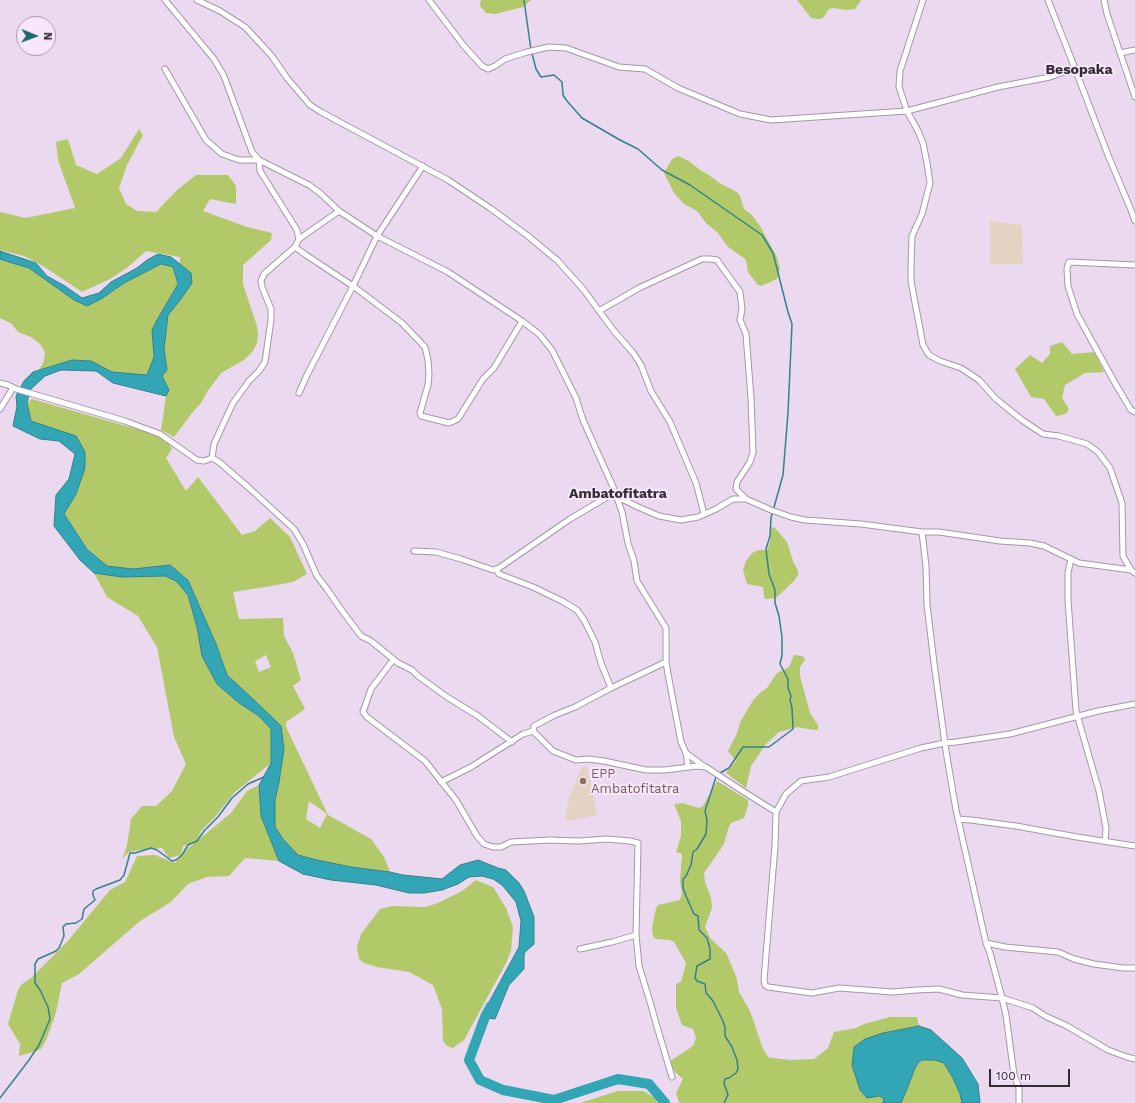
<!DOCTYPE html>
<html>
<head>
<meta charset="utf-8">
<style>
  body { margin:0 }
  #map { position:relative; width:1135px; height:1103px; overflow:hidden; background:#ead9ef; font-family:"Work Sans",sans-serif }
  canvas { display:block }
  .north { position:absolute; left:16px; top:16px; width:40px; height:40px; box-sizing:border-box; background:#f7e6fc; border:1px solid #a99cac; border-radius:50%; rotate:91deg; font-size:11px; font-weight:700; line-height:16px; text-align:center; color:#332c35 }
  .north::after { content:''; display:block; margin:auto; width:14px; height:18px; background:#1c696d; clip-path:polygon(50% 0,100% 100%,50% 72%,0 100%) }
  .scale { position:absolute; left:989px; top:1069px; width:81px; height:18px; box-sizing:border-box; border:2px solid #332c35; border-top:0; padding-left:5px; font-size:12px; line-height:14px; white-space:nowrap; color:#332c35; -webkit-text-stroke:3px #f7e6fc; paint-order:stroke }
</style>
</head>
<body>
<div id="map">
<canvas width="1135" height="1103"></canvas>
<div class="north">N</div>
<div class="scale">100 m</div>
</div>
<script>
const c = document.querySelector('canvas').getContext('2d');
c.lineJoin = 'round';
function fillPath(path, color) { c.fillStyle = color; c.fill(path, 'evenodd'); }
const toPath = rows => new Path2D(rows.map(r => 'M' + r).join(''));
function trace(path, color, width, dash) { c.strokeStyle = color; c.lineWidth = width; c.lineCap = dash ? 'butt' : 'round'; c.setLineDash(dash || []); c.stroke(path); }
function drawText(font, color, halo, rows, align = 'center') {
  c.font = font + ' "Work Sans",sans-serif'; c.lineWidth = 4; c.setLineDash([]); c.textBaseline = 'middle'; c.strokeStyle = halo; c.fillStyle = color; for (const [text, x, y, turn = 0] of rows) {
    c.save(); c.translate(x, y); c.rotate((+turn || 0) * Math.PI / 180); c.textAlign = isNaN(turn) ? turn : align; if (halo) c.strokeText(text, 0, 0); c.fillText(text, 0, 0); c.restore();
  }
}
fillPath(toPath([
  [990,221,1022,225,1023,264,990,264],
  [587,766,597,815,567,821,566,812,570,795,582,767]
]), '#e4d3c2');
fillPath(toPath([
  [481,0,531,0,523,7,495,14,486,13,480,6],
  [797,0,861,0,855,9,846,10,833,8,829,9,824,17,820,19,811,18],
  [139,129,143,135,127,165,119,188,126,204,137,211,156,212,177,190,196,175,228,175,236,186,236,204,210,199,203,211,247,227,272,233,271,240,243,265,243,284,257,326,258,335,257,343,253,351,244,360,221,373,207,392,201,403,192,413,174,437,161,430,166,396,169,390,162,376,167,370,164,349,168,315,181,299,191,273,180,264,180,257,146,251,128,267,110,279,82,292,43,266,24,256,0,250,0,212,25,218,75,208,58,160,56,142,68,139,76,165,97,174,121,158],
  [678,156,689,161,700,170,709,175,721,184,737,192,740,196,744,209,752,215,760,226,776,255,780,268,777,279,761,286,757,284,748,272,746,260,744,258,728,247,718,233,706,223,697,211,684,204,674,193,664,173,672,159],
  [0,259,12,263,29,268,74,300,87,306,101,299,124,283,161,264,173,267,178,284,157,320,152,330,154,357,147,375,112,372,91,361,72,360,39,370,44,361,45,352,40,344,31,337,18,332,12,324,0,318],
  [1062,342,1072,354,1094,352,1104,372,1085,373,1065,385,1062,398,1069,409,1066,414,1056,416,1044,399,1031,397,1015,369,1030,355,1042,363,1050,354,1050,346],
  [32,399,147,432,167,440,172,449,166,458,186,491,198,477,242,535,255,531,270,518,290,537,307,574,293,582,265,587,233,592,239,619,283,618,284,636,293,653,301,680,293,686,305,709,286,722,286,727,328,815,371,839,384,857,390,872,351,867,317,860,298,855,283,839,275,827,275,800,279,782,284,749,254,700,227,675,216,644,188,579,170,565,133,569,107,566,88,549,64,514,76,494,85,452,52,429,31,421,27,403],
  [266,655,271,667,259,672,255,661],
  [309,801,327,814,320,828,306,819],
  [771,527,775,528,787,542,793,561,798,571,798,575,794,581,776,598,767,599,765,599,764,596,763,587,747,584,743,570,746,561,752,553,759,550,767,550,768,548,770,542],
  [94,573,122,577,165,576,176,581,188,595,197,627,202,656,217,684,239,703,259,716,271,729,271,763,235,792,215,817,201,831,197,841,231,813,247,791,259,785,261,816,279,861,245,858,229,876,207,877,188,884,171,902,140,921,79,974,62,983,55,1016,46,1040,41,1049,33,1052,19,1056,20,1044,8,1024,18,990,21,985,32,977,67,942,110,890,125,882,137,856,155,855,175,863,187,849,196,842,183,846,181,855,169,858,162,848,140,850,129,852,122,859,123,857,127,845,131,819,142,806,156,806,172,791,186,764,174,737,157,647,138,616,107,597],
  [794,655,803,656,805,660,800,667,800,676,810,713,818,725,818,730,814,730,797,727,779,732,766,744,751,766,746,788,726,773,736,761,728,751,738,731,740,722,754,699,760,693,767,688,777,673,789,667],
  [717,781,748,800,748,806,744,818,731,823,729,826,724,844,704,873,705,882,711,898,712,907,711,911,705,927,710,938,726,953,728,957,737,979,739,992,750,1011,763,1049,768,1057,772,1058,791,1060,814,1059,828,1048,834,1032,856,1028,864,1024,890,1017,917,1017,919,1026,883,1033,867,1098,880,1096,884,1099,883,1103,679,1103,679,1102,676,1093,683,1079,673,1070,670,1062,673,1059,693,1046,696,1038,693,1029,682,1025,676,1008,676,984,681,982,686,963,674,942,670,940,656,939,653,936,652,927,656,909,658,905,680,900,682,893,680,882,682,854,676,852,681,836,681,821,674,804,682,803,699,808,703,806],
  [476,880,493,887,506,908,513,927,511,951,506,963,464,1040,453,1048,447,1046,443,1041,442,1009,433,985,409,972,377,967,364,963,359,959,357,947,361,934,380,909,392,906,425,907,438,903,462,891],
  [922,1060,935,1060,944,1063,953,1078,960,1094,962,1103,901,1103,907,1089,915,1068,920,1062],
  [618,1091,643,1091,655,1098,657,1103,580,1103]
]), '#b2c969');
const water = toPath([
  [0,251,36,263,47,276,65,286,82,298,99,293,111,282,137,268,147,260,158,254,171,257,180,264,191,273,192,283,181,299,168,315,164,349,167,370,162,376,169,390,166,396,113,383,96,371,61,370,45,376,30,390,27,403,31,421,76,436,85,452,85,468,76,494,64,514,87,549,107,566,133,569,170,565,188,580,216,644,227,675,254,700,281,726,284,749,279,782,275,800,275,827,283,839,298,855,317,860,351,867,390,872,403,875,442,879,460,865,478,860,498,868,506,870,519,883,524,891,534,917,534,944,525,952,524,956,524,969,509,985,495,1019,481,1017,519,947,521,921,516,902,502,885,493,879,482,876,469,877,458,884,442,890,424,893,409,893,376,885,331,880,303,874,279,861,261,816,259,785,271,763,271,729,259,716,239,703,217,684,202,656,197,627,188,595,176,581,165,576,122,577,94,573,80,560,54,526,56,495,69,479,75,454,59,441,40,439,13,426,17,406,16,396,24,381,33,372,72,360,91,361,112,372,147,375,154,357,152,330,157,320,178,284,173,267,161,264,124,283,101,299,87,306,74,300,29,268,12,263,0,259,0,251],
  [919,1026,931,1030,962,1058,978,1084,980,1103,962,1103,960,1094,953,1078,944,1063,935,1060,922,1060,919,1062,915,1068,907,1089,901,1103,883,1103,884,1099,880,1096,867,1098,860,1090,852,1065,854,1047,865,1039,883,1033,919,1026]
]);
fillPath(water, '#33a6b5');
trace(water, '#33818f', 1);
trace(toPath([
  [524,0,531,50],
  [532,53,536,69,541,77,554,75,562,82,563,95,567,101,582,118,620,140,638,149,662,170,690,185,762,235,773,253,788,312,792,324,788,413,783,475,771,518,770,536,766,549,769,574,775,590,775,603,779,616,782,637,782,655,780,664,788,679,788,688,791,696,790,700,792,708,793,729,769,747,743,747,729,768,720,773],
  [716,777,705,811,707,820,706,834,697,849,693,852,691,865,686,876,683,879,683,888,686,896,694,914,698,916,699,930,707,938,710,949,710,959,697,966,695,978,697,981,705,984,706,993,713,1001,722,1019,725,1027,725,1036,732,1047,737,1060,738,1069,736,1073,729,1078,725,1079,724,1083,728,1095,724,1103],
  [0,1098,29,1060,39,1045,50,1019,48,1007,40,990,35,983,35,964,38,959,56,951,59,948,64,936,63,927,66,924,76,923,82,919,84,909,95,900,93,895,93,891,96,889,120,880,124,875,130,853,135,853,151,848,157,850,172,861,176,860,182,855,188,845,197,841,204,831,218,817,232,798,248,784,264,777]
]), '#33818f', 1.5);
trace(toPath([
  [491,1006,485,1017,469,1060,480,1080,503,1090,554,1100,618,1079,649,1084,665,1103]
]), '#33a6b5', 10);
const minor = toPath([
  [165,0,214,59,224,76,252,152,259,160,309,185,320,193,339,211,377,236,448,272,522,321,539,334,552,350,576,398,583,420,614,489,614,493,617,498,626,501,638,507,659,516,681,520,698,517,716,509,733,499,746,499,771,510,791,517,805,520,861,524,922,532,939,532,1000,541,1030,543,1044,546,1079,563,1131,570,1135,573],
  [197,0,220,11,245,27,271,55,287,78,310,105,321,112,448,180,490,208,528,236,558,261,583,289,614,331,634,354,641,365,651,391,670,422,696,483,704,514],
  [429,0,464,46,482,66,488,69,495,66,505,59,527,52,549,47,566,48,619,67,645,69,678,88,740,114,771,120,907,111,998,87,1050,77,1075,68],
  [923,0,900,71,899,87,907,111,918,131,923,143,927,163,930,183,922,214,912,236,911,267,911,281,923,345,929,355,940,361,961,368,979,380,996,399,1022,420,1043,434,1059,436,1087,444,1098,452,1110,468,1122,503,1123,556,1131,570],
  [1048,0,1074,66,1108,155,1131,210,1135,221],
  [1104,0,1107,14,1135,97],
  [1120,53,1135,50],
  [165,69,206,140,222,154,239,160,259,160,260,171,297,230,299,239,295,247,264,274,261,281,262,287,271,309,271,320,265,362,259,371,249,381,233,403,214,444,212,458],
  [299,239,339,211],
  [295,247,306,255,353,286,402,323,425,347,428,360,429,374,428,385,420,413,421,416,449,423,458,419,483,379,494,368,522,321],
  [1135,265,1069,262,1067,269,1068,286,1077,314,1115,383,1131,410,1135,412],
  [599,311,639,288,702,259,710,259,717,260,740,292,742,309,740,320,746,334,751,398,753,452,750,462,737,482,736,489,746,499],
  [0,383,8,385,16,389,125,421,160,434,197,460,204,461,212,458,219,462,248,487,294,529,303,544,317,576,327,589,340,608,361,636,371,641,398,663,412,670,418,676,447,697,478,716,512,742],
  [299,393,307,375,353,286,377,236,423,166],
  [0,409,13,388],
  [617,498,622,512,628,543,634,561,637,581,666,628,666,662,668,674,681,742,686,753,688,767],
  [922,532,926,566,927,605,934,663,946,751,956,810,986,943,990,953,1002,998,1006,1015,1014,1075,1019,1088,1019,1103],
  [414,551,436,552,461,559,493,570,499,568,570,519,614,493],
  [1071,559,1068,573,1068,600,1076,711,1099,791,1106,828,1105,841],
  [496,569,499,574,533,587,562,601,577,610,584,620,595,642,601,663,611,688],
  [393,660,371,689,363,712,367,717,425,761,456,800,477,836,484,844,493,847,501,847,511,842,550,840,579,841,606,839,630,841,638,843,636,935,639,966,651,1005,655,1020,672,1077],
  [533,731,534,726,555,715,575,707,611,688,666,662],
  [686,753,705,767],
  [441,782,471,767,523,734,533,731,553,751,576,760,588,759,604,761,646,770,665,770,697,766,706,767,741,790,776,812,786,794,801,781,829,777,921,748,945,743,956,742,1010,734,1098,711,1135,704],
  [776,812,775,846,764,980,765,985,768,987,812,993,839,988,893,992,916,990,939,989,962,995,1002,998,1033,1008,1045,1016,1067,1026,1108,1050,1127,1057,1135,1059],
  [958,819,971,820,1016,826,1077,837,1135,846],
  [986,943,1005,947,1058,952,1074,959,1094,964,1123,968,1135,968],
  [580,949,612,942,636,935]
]);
trace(minor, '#a696aa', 7);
trace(minor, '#fff', 5);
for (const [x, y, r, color] of [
  [583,781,4,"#8d6e63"]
]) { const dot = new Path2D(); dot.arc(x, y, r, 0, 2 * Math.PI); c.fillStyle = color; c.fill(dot); trace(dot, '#f7e6fc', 1.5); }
drawText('13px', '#785e54', '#f7e6fc', [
  ["EPP",591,774],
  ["Ambatofitatra",591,789]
], 'left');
drawText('bold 14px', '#332c35', '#f7e6fc', [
  ["Besopaka",1079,70],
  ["Ambatofitatra",618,494]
]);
</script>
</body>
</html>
